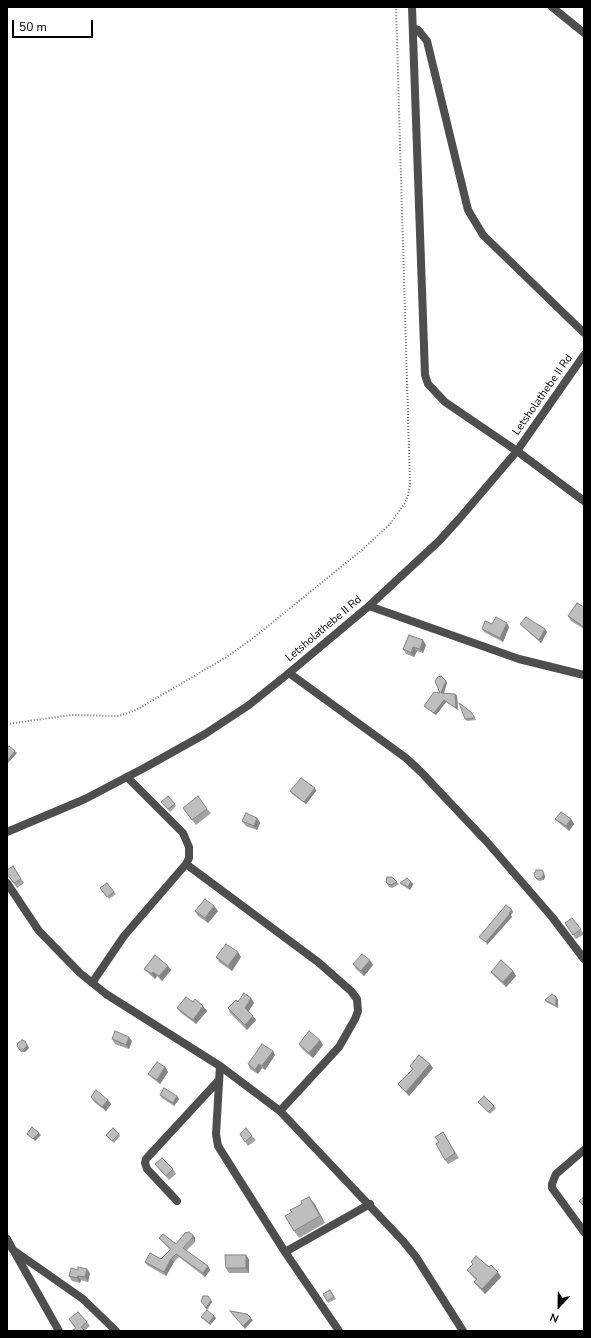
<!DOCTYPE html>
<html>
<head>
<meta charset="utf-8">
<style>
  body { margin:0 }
  #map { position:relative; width:591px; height:1338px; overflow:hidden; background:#fff; font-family:"Nunito Sans",sans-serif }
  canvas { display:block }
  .frame { position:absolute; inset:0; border:8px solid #000; pointer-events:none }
  .north { position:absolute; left:539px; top:1286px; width:40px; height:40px; -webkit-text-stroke:3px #fff; paint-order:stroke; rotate:202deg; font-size:11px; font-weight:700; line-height:16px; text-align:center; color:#000 }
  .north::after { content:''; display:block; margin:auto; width:14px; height:18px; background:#000; clip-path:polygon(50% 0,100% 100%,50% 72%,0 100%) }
  .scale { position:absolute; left:12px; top:20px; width:81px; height:18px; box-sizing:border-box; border:2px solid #000; border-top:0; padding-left:5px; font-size:12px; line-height:14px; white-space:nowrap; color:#000; -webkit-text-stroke:3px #fff; paint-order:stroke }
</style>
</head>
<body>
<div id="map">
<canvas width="591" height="1338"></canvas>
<div class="frame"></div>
<div class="north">N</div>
<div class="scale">50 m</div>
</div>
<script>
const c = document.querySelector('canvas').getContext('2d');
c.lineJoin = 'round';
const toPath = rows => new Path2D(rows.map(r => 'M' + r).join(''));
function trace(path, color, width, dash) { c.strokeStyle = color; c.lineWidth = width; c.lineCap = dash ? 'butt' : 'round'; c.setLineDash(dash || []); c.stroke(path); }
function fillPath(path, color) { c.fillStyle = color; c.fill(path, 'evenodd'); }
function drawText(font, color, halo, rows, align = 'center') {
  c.font = font + ' "Nunito Sans",sans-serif'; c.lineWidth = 3.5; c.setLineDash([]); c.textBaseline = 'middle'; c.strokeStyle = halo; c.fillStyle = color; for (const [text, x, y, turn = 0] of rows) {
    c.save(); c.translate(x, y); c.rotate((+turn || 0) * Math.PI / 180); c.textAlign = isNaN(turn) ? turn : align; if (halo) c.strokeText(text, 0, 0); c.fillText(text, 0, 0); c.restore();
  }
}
trace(toPath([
  [7,724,72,715,119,716,136,710,225,658,252,639,362,550,390,524,405,503,408,496,410,484,396,7]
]), '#707070', 2, [1, 2]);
trace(toPath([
  [412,7,425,375,428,384,445,402,517,451,584,501],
  [552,7,584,33],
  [413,28,418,30,427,41,468,210,483,235,584,333],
  [369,606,519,659,584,675],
  [289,673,406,758,421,772,487,842,552,917,584,959],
  [186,864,318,962,351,991,357,999,358,1011,355,1019,339,1047,280,1111],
  [7,883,39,931,80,973,106,994,220,1066,280,1111,403,1241,416,1257,463,1331],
  [92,983,124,936,186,864,189,858,189,847,183,833,127,777],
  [220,1066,216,1134,218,1146,285,1252,339,1331],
  [584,1150,556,1174,552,1184,552,1188,584,1232],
  [177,1201,147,1169,145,1163,146,1159,219,1080],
  [7,1239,13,1250,83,1299,116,1331],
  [285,1252,370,1204],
  [15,1253,59,1331]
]), '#4e4e4e', 8);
trace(toPath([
  [7,832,85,799,146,767,205,734,249,705,289,673,369,606,439,541,459,519,517,451,584,355]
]), '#4e4e4e', 8);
fillPath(toPath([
  [584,607,584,629,571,621,568,616],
  [492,624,509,627,503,642,484,632,482,629],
  [520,624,547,632,541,643,523,627],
  [409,635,426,645,423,653,417,651,414,657,406,654,403,649],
  [446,681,447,683,444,693,455,694,457,696,458,710,446,702,436,715,426,708,424,706,440,693],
  [471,712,476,720,467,721,465,719],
  [315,788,316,791,306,804,292,794,290,791],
  [161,802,175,804,176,806,170,812],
  [183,808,207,809,211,813,196,825],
  [257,818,260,823,257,830,246,826,242,821],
  [555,819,571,819,574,824,569,831,559,823],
  [13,866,24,883,17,888,7,874],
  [542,870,545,876,544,880,539,881,535,877],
  [386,882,397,882,399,884,392,888,389,887],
  [411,882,413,884,410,890,402,885,400,883],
  [107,883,116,894,109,899,100,888],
  [214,906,218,911,208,923,198,916,195,911],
  [572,918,584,934,576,939,565,923],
  [216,957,241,957,232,971,219,962],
  [353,964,373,965,364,976,356,969],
  [168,966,171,970,162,981,157,976,155,979,148,973,144,969],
  [513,971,516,976,506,987,494,976,491,972],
  [556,997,558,1000,558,1008,546,1002,545,1000],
  [251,998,254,1003,248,1012,256,1020,247,1030,230,1013,228,1008,238,1002],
  [193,1002,207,1011,196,1024,181,1013,177,1008],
  [112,1039,132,1041,129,1049,115,1044],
  [27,1044,29,1048,25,1052,21,1052,17,1046],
  [299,1044,323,1045,313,1058,302,1049],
  [273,1051,275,1055,265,1070,262,1068,258,1074,250,1069,248,1064],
  [430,1064,433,1068,409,1096,401,1088,398,1084,412,1070,410,1066],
  [165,1067,168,1072,160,1084,152,1078,148,1074],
  [160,1095,177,1096,179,1099,174,1106,162,1098],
  [91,1097,108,1100,111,1104,106,1111,94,1102],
  [478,1102,494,1106,496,1108,490,1114],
  [119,1134,120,1136,114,1143,106,1135],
  [240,1134,252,1136,256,1140,248,1146],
  [446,1137,459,1158,448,1164,445,1160],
  [155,1164,173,1169,176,1174,169,1180,159,1169],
  [314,1203,325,1223,299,1238,294,1231],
  [193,1235,195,1238,195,1242,186,1251,208,1266,210,1270,205,1277,179,1257,174,1262,166,1276,147,1265,145,1262,161,1259,170,1250,162,1241,159,1238,176,1244],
  [249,1259,249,1273,229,1273,226,1268],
  [471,1262,489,1267,501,1277,485,1294,478,1287,474,1282,476,1280,471,1275,467,1270,473,1264],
  [78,1270,90,1273,88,1282,81,1280,80,1283,72,1281,69,1276],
  [330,1290,336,1299,328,1303,323,1294],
  [201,1317,216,1318,210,1325,203,1319],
  [69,1319,87,1322,90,1326,84,1331,75,1328]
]), '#a3a3a3');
fillPath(toPath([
  [507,623,509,627,503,642,500,638],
  [545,629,547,632,541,643,539,640],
  [423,640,426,645,423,653,420,649],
  [413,647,417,651,414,657,411,653],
  [446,681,447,683,443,695,441,693],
  [455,694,457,696,458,710,456,708],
  [444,700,446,702,436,715,434,713],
  [15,751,17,753,8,763,7,761],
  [315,788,316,791,306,804,304,802],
  [257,818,260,823,257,830,254,826],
  [571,819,574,824,569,831,566,826],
  [542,870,545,876,544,880,542,878],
  [411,882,413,884,410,890,408,887],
  [214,906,218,911,208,923,205,918],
  [512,910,513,912,511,915,512,917,487,945,486,942],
  [238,952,241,957,232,971,228,966],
  [370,960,373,965,364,976,361,971],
  [168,966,171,970,162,981,159,976],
  [513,971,516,976,506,987,503,982],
  [153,972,157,976,155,979,152,974],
  [556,997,558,1000,558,1008,556,1006],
  [251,998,254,1003,248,1012,245,1008],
  [203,1006,207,1011,196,1024,193,1020],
  [253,1016,256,1020,247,1030,245,1025],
  [129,1037,132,1041,129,1049,126,1045],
  [320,1040,323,1045,313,1058,309,1053],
  [25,1041,29,1048,25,1052,23,1050],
  [273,1051,275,1055,265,1070,262,1066],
  [259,1064,262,1068,258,1074,255,1070],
  [430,1064,433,1068,409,1096,406,1092],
  [165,1067,168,1072,160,1084,157,1080],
  [177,1096,179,1099,174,1106,173,1103],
  [108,1100,111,1104,106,1111,102,1107],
  [39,1133,41,1135,35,1141,33,1139],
  [309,1197,314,1203,325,1223,320,1216],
  [193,1235,195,1238,195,1242,192,1238],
  [246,1255,249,1259,249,1273,246,1268],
  [171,1259,174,1262,166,1276,164,1272],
  [208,1266,210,1270,205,1277,203,1273],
  [87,1269,90,1273,88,1282,85,1277],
  [498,1272,501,1277,485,1294,482,1289],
  [78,1276,81,1280,80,1283,77,1278],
  [211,1300,212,1302,207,1310,206,1308],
  [214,1316,216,1318,210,1325,209,1323],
  [251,1318,253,1320,245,1329,243,1326]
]), '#858585');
const building = toPath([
  [577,603,584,607,584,627,568,616,577,603],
  [496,617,507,623,500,638,482,629,485,621,492,624,496,617],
  [526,617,545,629,539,640,520,624,526,617],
  [409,635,423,640,420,649,413,647,411,653,403,649,409,635],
  [441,676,446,681,441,693,455,694,456,708,444,700,434,713,424,706,434,692,440,693,435,681,438,677,441,676],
  [459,703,471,712,475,718,465,719,459,703],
  [9,746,15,751,7,761,7,748,9,746],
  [301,778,315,788,304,802,290,791,301,778],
  [168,796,175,804,168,809,161,802,168,796],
  [198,796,207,809,192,820,183,808,198,796],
  [561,812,571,819,566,826,555,819,561,812],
  [246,813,257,818,254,826,242,821,246,813],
  [13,866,21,879,14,883,7,874,7,870,13,866],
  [536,870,542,870,544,873,542,878,537,879,535,877,534,874,536,870],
  [387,877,392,877,397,882,391,885,388,884,386,882,387,877],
  [407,878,411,882,408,887,400,883,407,878],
  [107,883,114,892,107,897,100,888,107,883],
  [205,899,214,906,205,918,195,911,205,899],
  [506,905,512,910,509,913,510,914,486,942,479,937,506,905],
  [572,918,581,929,573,935,565,923,572,918],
  [226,944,238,952,228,966,216,957,226,944],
  [362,954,370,960,361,971,353,964,362,954],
  [155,955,168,966,159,976,153,972,152,974,144,969,155,955],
  [501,960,513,971,503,982,491,972,501,960],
  [244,993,251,998,245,1008,253,1016,245,1025,228,1008,236,1000,238,1002,244,993],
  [552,994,556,997,556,1006,545,1000,552,994],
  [186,997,193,1002,195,999,203,1006,193,1020,177,1008,186,997],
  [115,1031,129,1037,126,1045,112,1039,115,1031],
  [309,1031,320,1040,309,1053,299,1044,309,1031],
  [22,1040,25,1041,27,1046,23,1050,20,1050,17,1046,18,1043,22,1040],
  [262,1044,273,1051,262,1066,259,1064,255,1070,248,1064,262,1044],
  [419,1055,430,1064,406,1092,398,1084,413,1069,410,1066,419,1055],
  [157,1062,165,1067,157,1080,148,1074,157,1062],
  [164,1088,177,1096,173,1103,160,1095,164,1088],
  [96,1090,108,1100,102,1107,91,1097,96,1090],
  [484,1096,494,1106,488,1112,478,1102,484,1096],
  [32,1127,39,1133,33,1139,27,1134,32,1127],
  [113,1128,119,1134,112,1141,106,1135,113,1128],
  [246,1128,252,1136,245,1142,240,1134,246,1128],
  [443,1132,455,1153,445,1160,436,1144,439,1142,435,1137,443,1132],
  [162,1158,173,1169,166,1176,155,1164,162,1158],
  [309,1197,320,1216,294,1231,285,1216,292,1212,290,1210,302,1204,301,1201,309,1197],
  [584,1197,584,1206,579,1201,584,1197],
  [189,1232,193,1235,192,1238,183,1248,208,1266,203,1273,176,1254,171,1259,164,1272,145,1262,150,1253,161,1259,171,1249,159,1238,163,1234,176,1244,185,1233,189,1232],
  [225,1255,246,1255,246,1268,226,1268,225,1255],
  [476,1256,489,1267,491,1265,498,1272,482,1289,474,1282,477,1279,467,1270,473,1264,471,1262,476,1256],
  [78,1267,87,1269,85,1277,78,1276,77,1278,69,1276,71,1268,78,1270,78,1267],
  [330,1290,334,1297,327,1301,323,1294,330,1290],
  [203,1296,208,1296,211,1300,206,1308,201,1301,203,1296],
  [207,1310,214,1316,209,1323,201,1317,207,1310],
  [230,1311,247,1314,251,1318,243,1326,230,1311],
  [78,1312,87,1322,81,1327,85,1331,71,1331,76,1328,69,1319,78,1312]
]);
fillPath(building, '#bebebe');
trace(building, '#858585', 1);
drawText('11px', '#000', '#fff', [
  ["Letsholathebe II Rd",543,395,-55],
  ["Letsholathebe II Rd",324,629,-40]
]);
</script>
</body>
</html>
